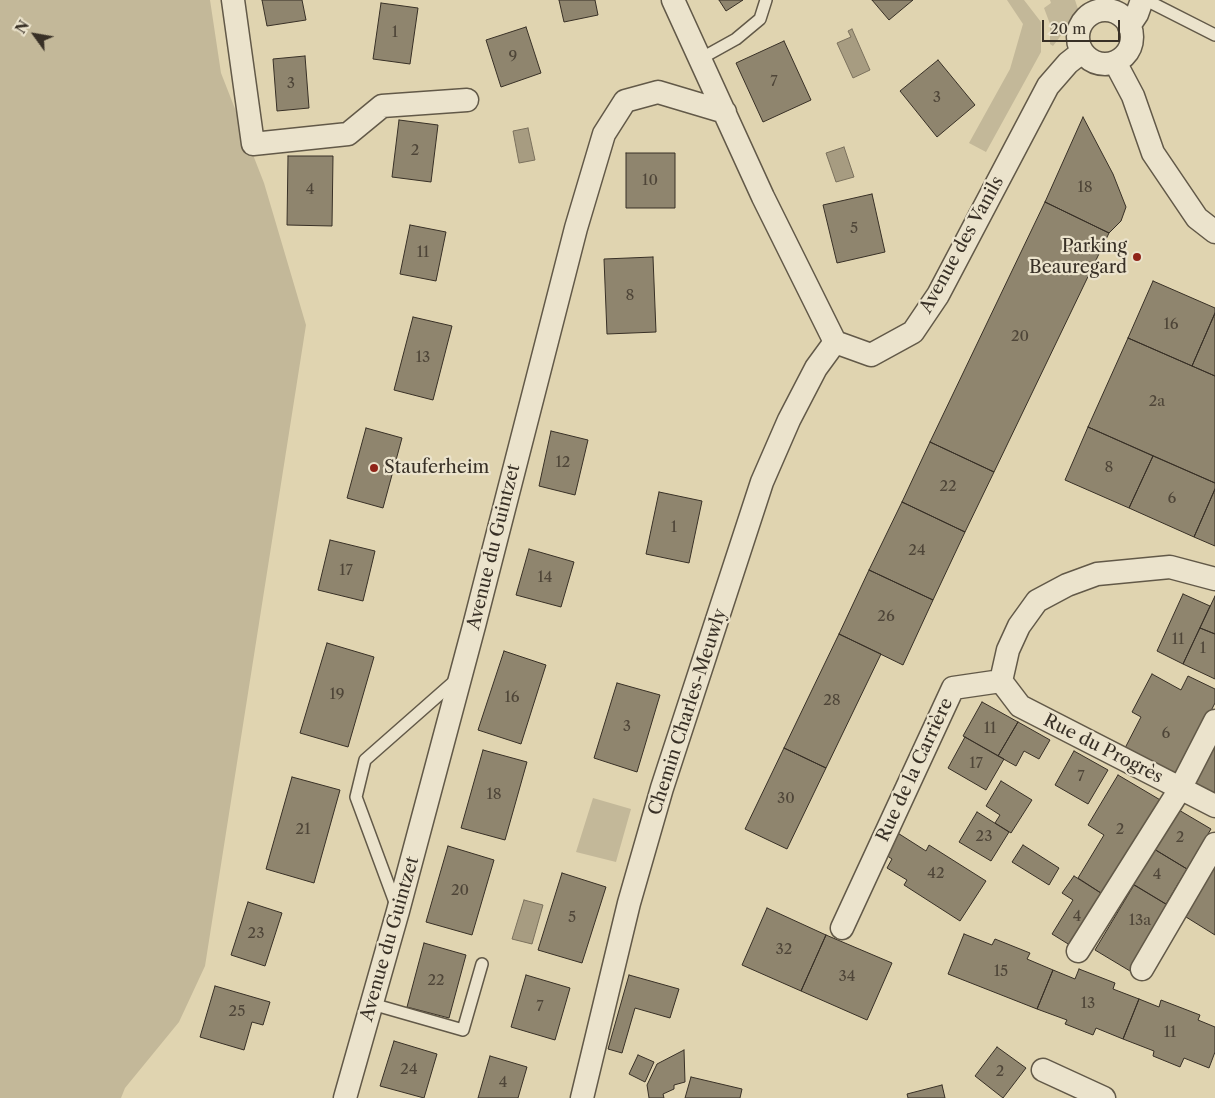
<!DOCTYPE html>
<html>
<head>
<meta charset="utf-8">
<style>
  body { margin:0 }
  #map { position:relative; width:1215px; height:1098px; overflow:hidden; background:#e0d4b0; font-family:"Libre Caslon Text",serif }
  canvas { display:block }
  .north { position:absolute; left:10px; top:10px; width:50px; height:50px; -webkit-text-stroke:4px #ebe3cc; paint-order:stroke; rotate:302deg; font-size:14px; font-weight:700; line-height:20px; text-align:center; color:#383026 }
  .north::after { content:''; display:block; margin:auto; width:18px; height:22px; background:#383026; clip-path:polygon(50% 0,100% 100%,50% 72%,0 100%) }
  .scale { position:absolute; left:1042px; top:20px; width:78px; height:22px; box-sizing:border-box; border:2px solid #383026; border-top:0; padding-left:6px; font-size:15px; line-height:18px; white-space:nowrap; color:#383026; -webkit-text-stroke:4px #ebe3cc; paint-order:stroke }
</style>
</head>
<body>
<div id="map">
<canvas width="1215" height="1098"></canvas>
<div class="north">N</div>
<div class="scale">20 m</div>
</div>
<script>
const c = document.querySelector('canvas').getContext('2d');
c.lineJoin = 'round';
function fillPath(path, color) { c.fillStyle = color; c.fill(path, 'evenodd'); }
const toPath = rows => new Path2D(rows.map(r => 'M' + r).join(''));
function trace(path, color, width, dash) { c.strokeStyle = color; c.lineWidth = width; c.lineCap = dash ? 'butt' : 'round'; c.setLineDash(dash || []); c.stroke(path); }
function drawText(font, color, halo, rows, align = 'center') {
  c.font = font + ' "Libre Caslon Text",serif'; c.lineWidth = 4.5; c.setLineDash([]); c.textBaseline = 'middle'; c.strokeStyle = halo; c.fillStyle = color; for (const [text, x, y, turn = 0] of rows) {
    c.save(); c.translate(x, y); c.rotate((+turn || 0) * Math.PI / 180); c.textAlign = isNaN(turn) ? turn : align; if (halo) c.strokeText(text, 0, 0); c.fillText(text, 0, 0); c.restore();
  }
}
fillPath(toPath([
  [0,0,210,0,221,73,264,183,306,325,205,966,179,1022,125,1088,121,1098,0,1098],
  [1007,0,1024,0,1041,22,1041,52,986,152,969,143,1010,69,1023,24],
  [1050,0,1075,0,1079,12,1053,46,1050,44,1050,24,1044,8,1051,3],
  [593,798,631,809,616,862,576,852]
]), '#c3b899');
const water = toPath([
  [852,29,870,70,853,78,837,43,851,37,848,31,852,29],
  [528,128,535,160,519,163,513,131,528,128],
  [844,147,854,177,836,182,826,153,844,147],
  [524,900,543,905,532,944,512,939,524,900]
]);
fillPath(water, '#a79c81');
trace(water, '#7b715d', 1);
const building = toPath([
  [262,0,302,0,306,20,267,26,262,0],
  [559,0,595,0,598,15,564,22,559,0],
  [719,0,743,0,726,11,719,0],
  [872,0,913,0,889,20,872,0],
  [381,3,418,8,410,64,373,59,381,3],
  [526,27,541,73,501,87,486,40,526,27],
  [784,41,811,100,763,122,736,63,784,41],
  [305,56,309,108,277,111,273,59,305,56],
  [938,60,975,105,937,137,900,91,938,60],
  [1083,117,1113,174,1126,207,1121,221,1109,233,1045,202,1083,117],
  [399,120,438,125,431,182,392,177,399,120],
  [626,153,675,153,675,208,626,208,626,153],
  [288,156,333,156,332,226,287,225,288,156],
  [872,194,885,252,837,263,823,205,872,194],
  [1045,202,1109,233,994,472,930,442,1045,202],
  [410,225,446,232,436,281,400,274,410,225],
  [653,257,656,332,607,334,604,259,653,257],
  [1153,281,1215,308,1215,313,1192,366,1128,338,1153,281],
  [1215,313,1215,376,1192,366,1215,313],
  [413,317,452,326,433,400,394,390,413,317],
  [1128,338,1215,376,1215,483,1088,427,1128,338],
  [1088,427,1153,456,1129,508,1065,480,1088,427],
  [366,428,402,438,383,508,347,498,366,428],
  [551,431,588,440,575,495,539,486,551,431],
  [930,442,994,472,965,532,902,502,930,442],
  [1153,456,1215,483,1215,489,1194,537,1129,508,1153,456],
  [1215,489,1215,546,1194,537,1215,489],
  [659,492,702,501,689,563,646,554,659,492],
  [902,502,965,532,933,600,869,570,902,502],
  [330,540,375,551,363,601,318,590,330,540],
  [529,549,574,562,561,607,516,595,529,549],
  [869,570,933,600,903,665,839,634,869,570],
  [1183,594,1210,606,1183,664,1157,651,1183,594],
  [1215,596,1215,634,1200,628,1215,596],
  [1200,628,1215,634,1215,679,1183,664,1200,628],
  [839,634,881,654,826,768,784,748,839,634],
  [327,643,374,657,348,747,300,733,327,643],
  [504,651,546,665,521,744,478,730,504,651],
  [1152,674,1181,690,1188,676,1215,689,1215,703,1177,777,1124,750,1141,717,1132,712,1152,674],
  [617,683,660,695,637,772,594,758,617,683],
  [982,702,1018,722,998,756,963,736,982,702],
  [1018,722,1050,740,1039,759,1024,751,1016,766,998,756,1018,722],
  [965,737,1004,759,986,790,948,768,965,737],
  [1215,745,1215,797,1190,784,1215,745],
  [784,748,826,768,787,849,745,829,784,748],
  [483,750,527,762,505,840,461,828,483,750],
  [1074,751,1108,770,1088,804,1055,785,1074,751],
  [1118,775,1162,801,1104,895,1078,878,1104,835,1088,825,1118,775],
  [292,777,340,790,314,883,266,869,292,777],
  [1001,781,1032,800,1011,833,995,823,1000,815,986,806,1001,781],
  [1172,806,1211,829,1187,869,1149,846,1172,806],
  [977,812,1009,832,991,861,959,842,977,812],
  [893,830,926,851,929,845,986,881,960,921,904,885,907,880,887,868,892,859,880,851,893,830],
  [1023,845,1059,868,1049,885,1012,862,1023,845],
  [448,846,494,860,472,935,426,922,448,846],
  [1149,846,1187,869,1166,904,1128,881,1149,846],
  [1215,866,1215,935,1178,912,1215,866],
  [562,873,606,887,582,963,538,950,562,873],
  [1074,876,1104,895,1073,947,1052,934,1073,900,1062,893,1074,876],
  [1134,885,1174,909,1135,974,1095,950,1134,885],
  [248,902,282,913,265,966,231,955,248,902],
  [767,908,826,935,801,991,742,965,767,908],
  [964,934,992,945,995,939,1030,953,1027,959,1053,970,1037,1009,948,974,964,934],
  [826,935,892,963,867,1020,801,991,826,935],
  [424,943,466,955,449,1018,407,1007,424,943],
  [1079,969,1115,983,1113,989,1139,999,1123,1039,1096,1028,1093,1035,1065,1024,1067,1020,1037,1009,1053,970,1075,979,1079,969],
  [526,975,570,988,555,1040,511,1027,526,975],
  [629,975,679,989,670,1018,635,1008,622,1053,608,1049,629,975],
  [215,986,270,1002,263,1025,252,1022,244,1050,200,1037,215,986],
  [1139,999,1159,1007,1161,1000,1200,1015,1198,1020,1215,1027,1215,1052,1209,1068,1184,1058,1180,1067,1153,1056,1154,1051,1123,1039,1139,999],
  [394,1041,437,1054,424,1098,380,1086,394,1041],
  [997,1047,1026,1068,1003,1098,975,1076,997,1047],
  [684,1050,685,1082,674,1085,674,1089,663,1094,664,1098,649,1098,647,1085,657,1064,684,1050],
  [638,1055,654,1062,645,1082,629,1074,638,1055],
  [490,1056,527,1067,518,1098,478,1098,490,1056],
  [691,1077,742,1089,740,1098,685,1098,691,1077],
  [942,1085,945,1098,908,1098,907,1094,942,1085]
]);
fillPath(building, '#8f856e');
trace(building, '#383026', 1);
const service = toPath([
  [1146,0,1215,35],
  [700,59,736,39,760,19,766,0],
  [396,905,356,797,365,760,457,679],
  [372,1004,463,1030,482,964]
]);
const minor = toPath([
  [233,0,253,144,348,134,382,106,467,100],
  [673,0,763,197,835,342,871,355,913,332,938,295,1048,86,1068,63,1082,52],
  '1078 37a27 27 0 1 1 54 0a27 27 0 1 1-54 0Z',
  [1129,26,1137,14,1142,0],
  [1115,62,1133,96,1153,153,1197,218,1215,232],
  [1001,681,1008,650,1019,626,1037,601,1067,585,1097,574,1170,567,1215,579],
  [1001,681,1020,706,1215,806],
  [842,928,953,688,1001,681],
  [1078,951,1180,789,1215,721],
  [1142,969,1215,844],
  [1043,1070,1104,1098],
  [345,1098,398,911,474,626,576,228,604,134,625,101,658,92,725,112],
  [582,1098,629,903,662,788,762,482,789,420,816,368,835,342]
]);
trace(service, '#625948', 14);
trace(minor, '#625948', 25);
trace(service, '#ebe3cc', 11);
trace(minor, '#ebe3cc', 22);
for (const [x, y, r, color] of [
  [1137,257,5,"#8f2418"],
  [374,468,5,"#8f2418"]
]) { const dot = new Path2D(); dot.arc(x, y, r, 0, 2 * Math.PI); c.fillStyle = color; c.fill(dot); trace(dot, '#ebe3cc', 2); }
drawText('15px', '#4e4538', null, [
  ["1",395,33],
  ["9",513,57],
  ["7",774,82],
  ["3",291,84],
  ["3",937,98],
  ["2",415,151],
  ["10",650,181],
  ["18",1085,188],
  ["4",310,190],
  ["5",854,229],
  ["11",423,253],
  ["8",630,296],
  ["16",1171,325],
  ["20",1020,337],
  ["13",423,358],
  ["2a",1157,402],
  ["12",563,463],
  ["8",1109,468],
  ["22",948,487],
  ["6",1172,499],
  ["1",674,528],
  ["24",917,551],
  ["17",346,571],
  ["14",545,578],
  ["26",886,617],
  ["11",1178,640],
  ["1",1203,649],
  ["19",337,695],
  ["16",512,698],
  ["28",832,701],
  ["3",627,727],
  ["11",990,729],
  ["6",1166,734],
  ["17",976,764],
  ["7",1081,777],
  ["18",494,795],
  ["30",786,799],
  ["21",303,830],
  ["2",1120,830],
  ["23",984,837],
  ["2",1180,838],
  ["42",936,874],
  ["4",1157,875],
  ["20",460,891],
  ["4",1077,917],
  ["5",572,918],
  ["13a",1140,921],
  ["23",256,934],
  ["32",784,950],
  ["15",1001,972],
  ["34",847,977],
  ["22",436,981],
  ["13",1088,1004],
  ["7",540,1007],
  ["25",237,1012],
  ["11",1170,1033],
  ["24",409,1070],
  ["2",1000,1072],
  ["4",503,1083]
]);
drawText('18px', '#383026', '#ebe3cc', [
  ["Avenue des Vanils",962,245,-61],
  ["Avenue du Guintzet",494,547,-76],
  ["Chemin Charles-Meuwly",688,712,-72],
  ["Rue du Progrès",1103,749,27],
  ["Rue de la Carrière",915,770,-65],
  ["Avenue du Guintzet",390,939,-74]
]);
drawText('18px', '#383026', '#ebe3cc', [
  ["Parking",1127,247],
  ["Beauregard",1127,268],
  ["Stauferheim",384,468,"left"]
], 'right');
</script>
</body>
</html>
